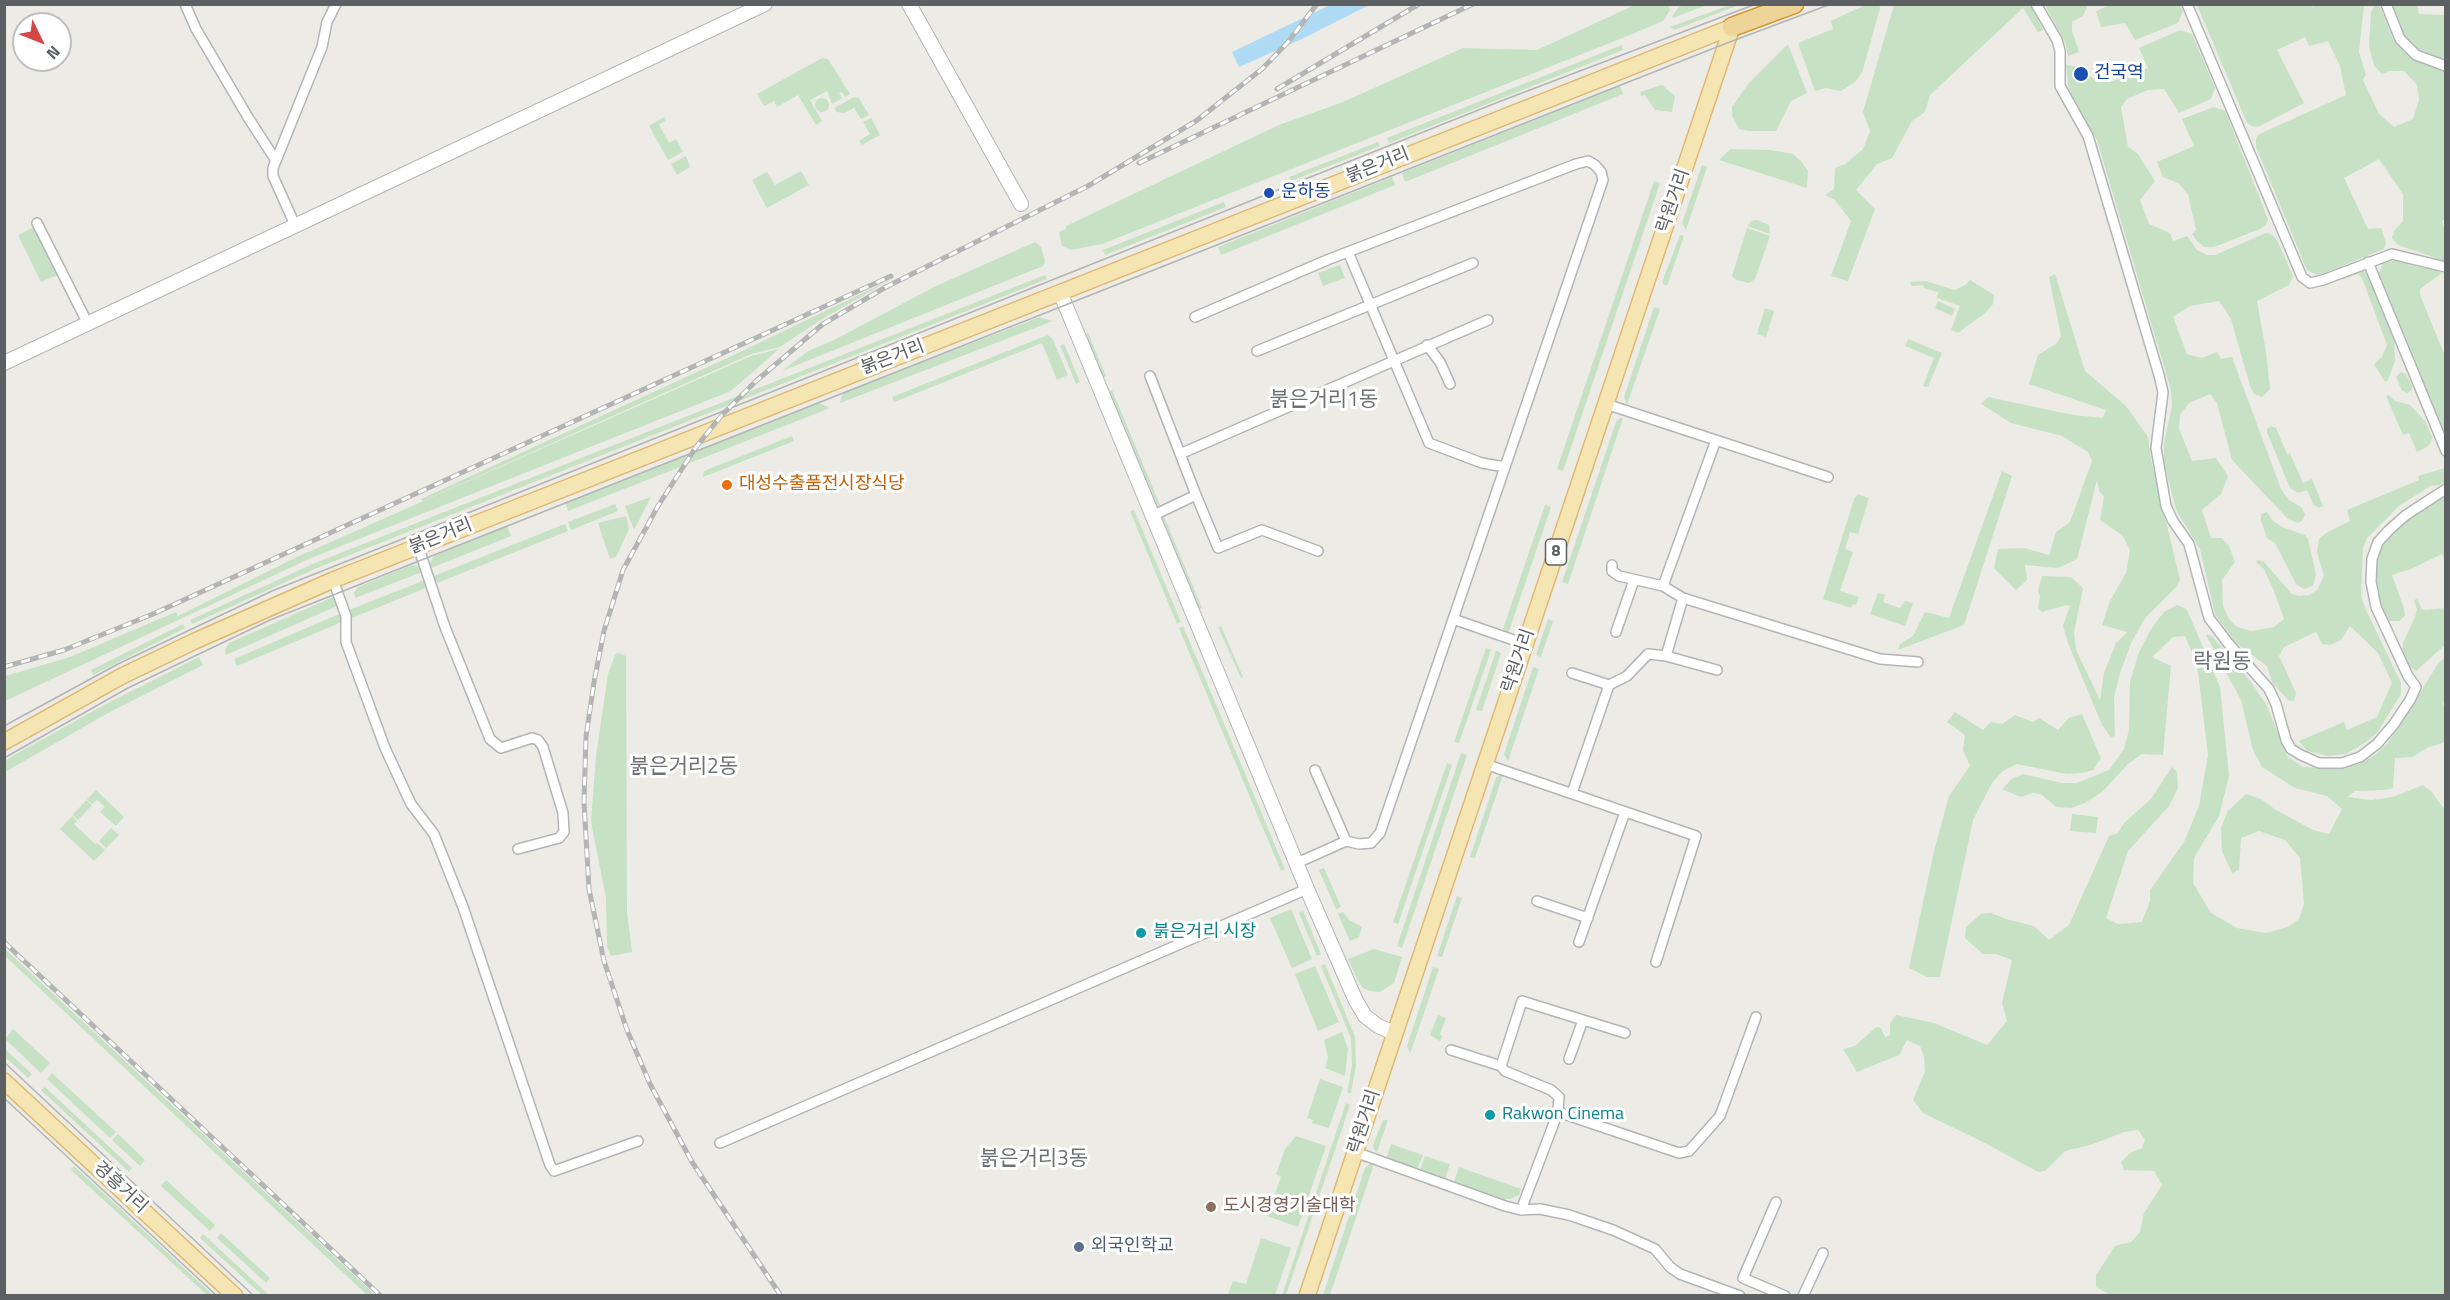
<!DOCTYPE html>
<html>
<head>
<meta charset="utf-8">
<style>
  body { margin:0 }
  #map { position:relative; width:2450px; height:1300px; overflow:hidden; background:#edebe5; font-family:"Titillium Web",sans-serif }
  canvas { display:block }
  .frame { position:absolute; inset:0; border:6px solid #5d6063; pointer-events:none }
  .north { position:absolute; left:12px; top:12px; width:60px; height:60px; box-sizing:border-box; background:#fff; border:2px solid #bebfc1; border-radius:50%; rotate:133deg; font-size:16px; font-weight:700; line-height:24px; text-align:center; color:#5d6063 }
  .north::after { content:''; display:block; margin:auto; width:21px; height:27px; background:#d24846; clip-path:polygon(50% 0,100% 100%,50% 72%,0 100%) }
</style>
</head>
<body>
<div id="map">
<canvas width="2450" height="1300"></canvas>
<div class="frame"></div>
<div class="north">N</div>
</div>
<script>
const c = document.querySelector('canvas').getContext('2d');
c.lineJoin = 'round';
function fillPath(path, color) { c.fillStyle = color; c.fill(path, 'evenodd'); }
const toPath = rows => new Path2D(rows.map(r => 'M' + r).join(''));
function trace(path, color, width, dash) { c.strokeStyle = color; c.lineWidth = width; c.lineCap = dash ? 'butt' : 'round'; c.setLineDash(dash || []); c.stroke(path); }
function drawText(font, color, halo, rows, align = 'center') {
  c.font = font + ' "Titillium Web","Noto Sans KR",sans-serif'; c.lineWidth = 6; c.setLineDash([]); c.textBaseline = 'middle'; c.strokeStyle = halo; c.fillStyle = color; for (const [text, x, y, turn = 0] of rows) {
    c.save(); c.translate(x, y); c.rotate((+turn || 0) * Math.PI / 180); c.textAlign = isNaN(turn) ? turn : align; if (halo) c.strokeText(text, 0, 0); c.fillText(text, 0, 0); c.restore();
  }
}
fillPath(toPath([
  [1637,4,1668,5,1670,10,1663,21,1630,35,1102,244,1071,250,1062,246,1059,232,1066,229,1066,226,1279,125,1343,102,1463,48,1537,50],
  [2112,4,2180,5,2183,11,2178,23,2135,40,2125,23,2101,27,2096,11],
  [2310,4,2312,7,2318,4,2364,5,2359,52,2366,75,2363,80,2379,114,2394,127,2413,119,2419,100,2417,85,2404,71,2389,71,2382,74,2374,66,2369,47,2371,12,2375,5,2380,7,2394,41,2405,53,2423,64,2445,70,2446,219,2442,221,2445,231,2445,261,2398,245,2392,238,2394,231,2403,221,2403,194,2379,159,2344,178,2368,229,2381,228,2386,243,2384,249,2322,274,2317,275,2307,270,2256,147,2256,139,2258,135,2266,131,2346,95,2340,66,2328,41,2309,46,2305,37,2277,50,2304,103,2258,127,2252,126,2247,123,2197,5],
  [1685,5,1685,4,1707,5,1673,18,1672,16,1679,7],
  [1730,5,1739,5,1674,30,1670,27],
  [1865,5,1879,5,1880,8,1862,73,1855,82,1841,91,1826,88,1815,91,1798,43,1833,29,1831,21],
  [1894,5,2031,5,2043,30,2038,32,2023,8,1930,95,1925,112,1912,121,1892,158,1877,164,1856,190,1875,209,1848,281,1831,276,1851,221,1835,200,1825,195,1834,189,1835,168,1845,164,1863,149,1870,131,1863,112],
  [2045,5,2084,5,2087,7,2083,16,2072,22,2072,31,2079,52,2068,56,2065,42],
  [2391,5,2417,5,2419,14,2445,15,2445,56,2442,59,2420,50,2405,36],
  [2180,30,2192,34,2215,88,2211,99,2179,113,2164,89,2148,90,2127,99,2121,107,2128,147,2138,154,2155,181,2140,200,2149,224,2170,233,2173,241,2187,236,2197,250,2207,255,2215,255,2266,233,2271,234,2277,240,2293,276,2289,285,2257,301,2266,352,2270,389,2262,397,2254,394,2250,386,2231,319,2219,301,2190,306,2173,317,2187,354,2202,358,2217,352,2221,359,2232,357,2281,489,2289,500,2301,507,2305,514,2303,520,2298,523,2288,519,2232,460,2217,403,2210,394,2189,403,2180,415,2179,429,2192,461,2216,458,2228,476,2221,494,2202,510,2211,538,2222,538,2229,546,2235,562,2222,580,2223,606,2229,619,2237,627,2252,631,2274,627,2284,619,2274,591,2264,569,2256,562,2257,560,2264,562,2292,594,2299,596,2309,595,2317,590,2324,576,2317,552,2319,539,2326,533,2350,521,2347,510,2419,480,2418,476,2445,468,2445,482,2439,485,2430,486,2399,506,2367,538,2363,548,2361,596,2366,610,2401,683,2401,694,2377,733,2366,742,2346,754,2328,756,2307,751,2299,741,2344,722,2347,730,2377,717,2392,683,2378,653,2350,626,2341,640,2330,645,2322,644,2316,632,2284,647,2279,656,2296,693,2294,701,2288,700,2272,682,2267,666,2236,643,2215,614,2200,549,2177,512,2164,464,2164,443,2172,406,2171,390,2097,140,2081,113,2070,100,2066,65,2074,66,2097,81,2110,82,2148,68,2139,48],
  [1788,44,1807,93,1791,101,1776,131,1748,131,1739,129,1732,116,1732,107,1748,84],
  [1622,45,1623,50,1389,143,1387,138],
  [822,58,828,59,850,94,845,97,842,92,839,93,842,98,832,104,827,91,810,100,822,121,816,125,798,95,777,107,774,101,764,106,757,94],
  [1662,85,1675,96,1672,112,1655,110,1645,95,1641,96,1640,92],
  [1620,86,1623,94,1405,182,1402,173],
  [854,97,859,98,869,115,861,119,854,108,844,113,837,112,834,108],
  '815 105a7 7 0 1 1 14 0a7 7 0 1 1-14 0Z',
  [2214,107,2225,111,2268,219,2266,225,2260,229,2214,247,2204,247,2197,241,2192,234,2196,230,2188,194,2178,183,2163,177,2157,162,2194,146,2182,119],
  [664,117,665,121,659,125,669,143,676,139,683,152,668,160,649,126],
  [871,118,880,135,862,145,859,141,870,134,863,122],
  [1378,142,1380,146,1291,181,1289,177],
  [1730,149,1771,150,1793,154,1801,161,1808,171,1807,188,1719,160],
  [686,156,690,167,677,175,671,164],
  [1702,165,1707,167,1686,230,1682,223],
  [801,171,809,185,767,208,752,180,767,172,775,185],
  [1392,177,1395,185,1221,255,1218,247],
  [1654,181,1660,183,1563,471,1557,469],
  [1224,202,1226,207,1105,255,1103,250],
  [1757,220,1769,225,1770,234,1747,226,1751,221],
  [36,226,59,274,41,282,18,235],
  [1747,228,1770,236,1755,279,1749,283,1736,280,1732,276],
  [1680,235,1684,236,1667,286,1663,284,1663,280],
  [1035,242,1041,247,1045,261,1043,266,782,371,808,351,834,340,936,286],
  [2397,260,2416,262,2442,273,2420,289,2420,295,2445,356,2445,434,2379,273,2383,263],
  [1340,265,1345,278,1323,286,1318,273],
  [2361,269,2369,275,2394,334,2395,361,2388,380,2385,382,2374,364,2382,357,2387,345,2362,278,2358,274,2344,279,2341,278],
  [2055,274,2085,371,2126,406,2148,437,2151,459,2180,580,2177,586,2146,617,2132,641,2120,673,2114,698,2115,736,2111,737,2102,725,2068,643,2063,626,2070,606,2067,605,2042,612,2038,608,2040,596,2038,591,2042,576,2071,577,2083,588,2074,632,2076,650,2100,700,2104,673,2116,643,2127,632,2102,625,2110,601,2126,573,2130,550,2123,536,2100,520,2104,497,2099,491,2097,480,2077,559,2058,568,2025,565,2027,580,2016,590,1994,568,1998,549,2024,548,2049,555,2056,532,2070,522,2092,461,2088,452,2062,436,2011,423,1981,404,1988,397,2073,415,2103,418,2106,410,2029,384,2038,355,2057,343,2061,336,2049,277],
  [1045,275,1047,279,317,568,192,624,190,620,315,563],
  [894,278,822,319,780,347,751,354,423,501,421,499,736,354],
  [1970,280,1994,295,1993,304,1985,313,1958,333,1951,330,1960,306,1937,298,1938,292,1924,288,1923,285,1911,286,1910,282,1926,281,1955,290,1965,285],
  [1938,301,1955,309,1952,316,1935,308],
  [1654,307,1660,309,1627,405,1624,397],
  [1765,308,1774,311,1766,337,1757,334],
  [1040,317,1053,321,840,403,841,397,845,392],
  [1088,333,1106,376,1103,378,1085,335],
  [1048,335,1053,340,1068,375,1057,380,1042,343,894,402,892,397],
  [1908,339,1942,353,1928,387,1923,386,1934,358,1905,346],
  [1064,344,1080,382,1076,384,1060,345],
  [779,349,731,391,311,558,5,701,5,676,70,657,176,612,178,616,297,557,751,356],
  [2401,372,2406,374,2412,386,2412,389,2408,393,2402,391,2396,377],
  [1112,390,1160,505,1157,507,1109,392],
  [2389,395,2395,401,2410,405,2425,421,2432,437,2431,442,2427,447,2417,452,2409,433,2403,435,2386,396],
  [819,403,830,408,568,511,565,503],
  [1620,418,1623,418,1568,584,1562,582,1616,422],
  [2271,426,2276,428,2287,454,2290,453,2303,483,2312,479,2323,506,2319,508,2313,504,2307,490,2298,493,2290,488,2267,432,2267,429],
  [792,436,794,441,703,477,704,471],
  [2002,471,2012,476,1964,625,1898,650,1900,644,1913,636,1925,612,1949,618],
  [2445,492,2445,560,2442,554,2411,569,2392,575,2404,608,2405,616,2399,621,2389,621,2380,605,2377,587,2375,566,2378,553,2385,541,2398,528],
  [1858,494,1869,498,1858,534,1850,532,1845,549,1853,552,1840,591,1859,597,1856,605,1853,604,1851,608,1823,599,1854,499],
  [651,497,634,530,625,506],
  [615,504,618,511,571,530,568,522],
  [1545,505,1551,507,1508,634,1502,632],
  [1134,510,1181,622,1177,624,1130,511],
  [2267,512,2272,520,2282,527,2305,535,2308,539,2316,574,2313,586,2304,589,2296,584,2275,543,2267,538,2261,521,2261,514],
  [1163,514,1202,608,1199,609,1160,516],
  [626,516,629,529,616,557,610,559,598,523],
  [565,524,568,531,437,583,434,576],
  [507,526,511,536,431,568,430,562,434,556],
  [412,565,419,566,422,572,355,598,354,592,358,587],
  [425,580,428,587,352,618,349,610],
  [1878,593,1885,595,1883,602,1900,608,1905,601,1913,603,1905,626,1870,614],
  [333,597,337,606,226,655,225,650,229,643],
  [2417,599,2422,609,2426,610,2445,608,2445,645,2416,671,2407,664,2402,652,2403,643,2415,617,2417,610,2414,600],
  [2177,605,2185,608,2188,612,2220,687,2229,776,2219,816,2194,858,2193,883,2211,913,2237,928,2265,933,2288,927,2299,919,2304,904,2300,858,2285,840,2259,831,2241,838,2239,870,2232,873,2222,851,2221,827,2228,811,2246,794,2261,799,2276,810,2313,830,2329,834,2342,809,2327,796,2295,788,2262,767,2253,750,2241,700,2206,635,2211,635,2251,682,2267,706,2287,756,2303,767,2344,769,2359,764,2375,755,2388,743,2438,664,2445,657,2446,693,2443,704,2445,708,2446,739,2443,743,2429,747,2412,757,2395,758,2393,788,2385,790,2355,791,2347,797,2371,800,2393,797,2423,785,2431,791,2445,810,2445,1295,2111,1295,2096,1287,2096,1275,2115,1246,2131,1242,2140,1232,2144,1213,2162,1185,2154,1171,2124,1170,2121,1162,2130,1153,2142,1148,2145,1140,2138,1130,2124,1132,2093,1144,2065,1151,2045,1171,2038,1172,1985,1143,1923,1113,1913,1100,1925,1071,1924,1056,1920,1046,1907,1040,1899,1055,1857,1072,1843,1049,1855,1046,1876,1027,1881,1028,1885,1037,1890,1035,1890,1023,1896,1015,1934,1023,1987,1045,2007,1021,2002,1003,2012,960,1996,954,1983,954,1965,938,1966,927,1981,914,1991,913,2006,919,2034,926,2049,940,2069,925,2109,836,2118,833,2124,823,2151,799,2172,767,2177,772,2178,788,2169,806,2128,851,2106,918,2118,924,2142,922,2150,901,2150,890,2184,842,2199,806,2208,755,2197,664,2185,636,2173,637,2152,657,2171,666,2163,755,2142,754,2128,764,2103,791,2085,803,2071,808,2056,807,2041,794,2033,793,2021,797,2002,789,2012,779,2023,774,2062,783,2077,783,2109,770,2124,749,2129,730,2130,682,2139,652,2153,626,2164,612],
  [339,614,342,622,237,666,234,659],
  [1548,619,1553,621,1541,657,1536,655],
  [183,624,185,628,93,675,91,670],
  [1183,626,1285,869,1281,871,1179,628],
  [1221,626,1243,677,1241,678,1218,627],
  [1486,648,1491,650,1459,743,1454,742],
  [1496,651,1501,653,1482,711,1476,710],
  [618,653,626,656,627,912,632,952,611,956,607,947,606,898,591,822,596,756,608,674,615,655],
  [199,657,203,665,108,713,5,772,5,761,16,754,104,705],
  [1533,667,1539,669,1508,761,1504,754],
  [1955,712,1983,730,1991,722,2002,724,2015,715,2033,722,2039,718,2058,730,2069,718,2082,714,2101,758,2093,770,2082,773,2067,774,2017,764,2003,771,1992,783,1973,820,1940,977,1927,977,1909,968,1934,851,1949,796,1970,766,1963,750,1965,735,1947,722],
  [1461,753,1467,755,1402,948,1397,946],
  [1447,763,1452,765,1398,924,1393,922],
  [1504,772,1475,858,1470,857,1496,778],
  [96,790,124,817,116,826,100,812,105,807,97,800,92,804,87,799],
  [86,800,92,805,78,820,73,815],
  [2072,814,2098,817,2096,833,2070,831],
  [72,816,77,821,74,824,95,844,97,843,105,850,94,861,60,829],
  [111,828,119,835,106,848,99,841],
  [1324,868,1341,907,1336,909,1319,870],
  [1457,896,1462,898,1442,957,1437,956],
  [1291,909,1312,959,1292,968,1270,918],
  [1303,911,1321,954,1317,956,1299,913],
  [1343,912,1349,920,1362,927,1359,937,1350,941,1338,914],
  [4,948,373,1293,376,1295,367,1295,5,956],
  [1374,949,1402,957,1394,983,1380,992,1369,991,1363,988,1358,981,1348,959],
  [1325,964,1355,1037,1356,1065,1351,1093,1347,1093,1352,1065,1351,1038,1321,966],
  [1315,966,1339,1022,1318,1031,1295,974],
  [1433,967,1439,969,1410,1054,1407,1046],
  [1438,1015,1446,1018,1440,1034,1442,1036,1440,1041,1430,1035],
  [13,1029,50,1063,41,1073,5,1039],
  [1342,1032,1348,1049,1345,1076,1325,1068,1328,1057,1324,1040],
  [5,1049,32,1074,28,1078,5,1057],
  [52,1073,116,1132,110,1138,47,1079],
  [1320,1079,1343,1087,1329,1128,1312,1123,1313,1120,1307,1118],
  [45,1087,132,1168,129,1172,41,1090],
  [1346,1103,1350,1105,1286,1295,1282,1295],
  [1383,1120,1388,1120,1377,1152,1374,1149,1373,1145],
  [118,1134,145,1160,140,1166,112,1140],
  [1296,1136,1326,1146,1298,1227,1267,1216,1281,1177,1276,1174,1285,1149],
  [1391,1144,1423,1155,1417,1169,1386,1159],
  [1425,1156,1450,1164,1445,1179,1420,1170],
  [1370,1164,1374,1164,1330,1295,1323,1295,1365,1168],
  [74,1166,213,1295,207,1295,71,1170],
  [1459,1167,1521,1189,1519,1195,1510,1199,1503,1199,1454,1182],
  [166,1180,215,1225,210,1231,161,1186],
  [221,1233,270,1278,266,1283,217,1238],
  [203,1234,269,1295,262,1295,200,1238],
  [1261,1238,1291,1248,1275,1295,1228,1294,1233,1281,1246,1284]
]), '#c7e1c5');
fillPath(toPath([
  [1330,5,1369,5,1302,39,1239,67,1232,52]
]), '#afdaf4');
const street = toPath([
  [185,4,196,29,249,119,275,159],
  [2036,4,2057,40,2060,51,2060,86,2088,136,2159,375,2163,392,2156,448,2166,506,2173,521,2189,544,2209,618,2228,643,2269,689,2276,704,2286,740,2291,749,2301,755,2319,763,2342,763,2360,757,2377,744,2394,724,2410,700,2416,687,2408,676,2376,607,2371,582,2372,559,2378,542,2389,530,2406,515,2446,489],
  [2187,4,2302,277,2310,283,2323,280,2392,254,2446,267],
  [2386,4,2400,39,2416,55,2446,66],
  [37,223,88,324],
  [295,225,273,176,273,168,322,47,327,22,336,4],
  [1348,252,1429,443,1482,463,1505,467],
  [2368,262,2446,451],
  [1195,317,1327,260,1576,164,1588,161,1595,165,1601,172,1603,180,1380,833,1371,843,1359,844,1346,841,1297,863],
  [1427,345,1440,362,1450,384],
  [1257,351,1473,263],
  [1150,376,1196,495,1152,516],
  [1606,404,1828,477],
  [1180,454,1488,320],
  [1196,495,1218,548,1262,530,1318,551],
  [418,546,445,627,490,739,501,748,532,738,538,740,543,747,563,813,564,832,559,838,518,849],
  [1612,565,1612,571,1619,576,1663,586,1683,598,1880,659,1918,662],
  [333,580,346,616,346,642,385,748,411,804,434,834,463,907,550,1165,554,1171,638,1141],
  [1663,586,1716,440],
  [1453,619,1525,644],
  [1616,632,1634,580],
  [1666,656,1683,598],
  [1572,673,1609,685,1627,676,1648,654,1666,656,1717,670],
  [1485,764,1696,836,1656,962],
  [1315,770,1346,841],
  [1572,793,1609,685],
  [1537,901,1588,918],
  [1579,942,1625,812],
  [1451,1050,1501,1066,1505,1071,1551,1090,1559,1097,1558,1112],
  [1569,1059,1583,1020],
  [1501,1066,1522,1001,1625,1033],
  [720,1143,1307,889],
  [1355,1152,1505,1206,1521,1210,1540,1209,1569,1215,1613,1230,1655,1249,1670,1267,1680,1274,1740,1296],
  [1776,1202,1743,1278,1785,1296],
  [1521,1210,1558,1112,1679,1153,1689,1151,1720,1116,1756,1017],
  [1803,1296,1823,1253]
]);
const secondary = toPath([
  [909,4,1021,204],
  [1060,292,1307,889,1356,1001,1365,1016,1378,1026,1394,1033],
  [4,363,765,4]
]);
const primary = toPath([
  [4,742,122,676,195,641,333,580,1732,27],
  [4,1081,235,1296],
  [1307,1296,1732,27]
]);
const highway = toPath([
  [1732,27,1794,4]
]);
trace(street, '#b2b5b8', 12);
trace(secondary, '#b1b4b8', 16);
trace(primary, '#dfb76d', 18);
trace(highway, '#d48f1e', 21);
trace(street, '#fff', 9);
trace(secondary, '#fff', 14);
trace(primary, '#f4e5b3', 15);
trace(highway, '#efd49a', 18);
trace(toPath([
  [4,726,118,664,272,591,1501,101,1756,4],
  [4,758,128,688,270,620,1727,43,1831,4],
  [4,1062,254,1296],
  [4,1098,217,1296]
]), '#b3b4b4', 1.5);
const rail = toPath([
  [1277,89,1419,4],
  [1139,163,1473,4],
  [4,667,64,650,153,614,891,276],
  [4,942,381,1296],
  [781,1296,692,1162,650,1084,627,1030,604,961,589,889,584,802,586,737,594,682,604,631,623,570,658,506,696,447,722,415,756,381,823,324,886,287,1088,186,1196,121,1262,69,1288,42,1317,4]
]);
trace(rail, '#b3b4b4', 5);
trace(rail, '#fff', 3, [9]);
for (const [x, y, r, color] of [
  [2081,74,8,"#1a4fb4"],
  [1269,193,6,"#1a4fb4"],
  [727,485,6,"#e8710a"],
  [1141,933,6,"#0f9aa8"],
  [1490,1115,6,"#0f9aa8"],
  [1211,1207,6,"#8d6e63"],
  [1079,1247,6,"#5c6f8a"]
]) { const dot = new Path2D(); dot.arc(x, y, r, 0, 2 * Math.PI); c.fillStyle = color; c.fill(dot); trace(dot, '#fff', 2); }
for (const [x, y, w] of [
  [1556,552,21]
]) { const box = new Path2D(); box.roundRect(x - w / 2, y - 13, w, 26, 4.5); c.fillStyle = '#fff'; c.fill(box); trace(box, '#5d6063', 1.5); }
drawText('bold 16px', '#5d6063', null, [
  ["8",1556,552]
]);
drawText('18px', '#164399', '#fff', [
  ["건국역",2094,74],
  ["운하동",1281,193]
], 'left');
drawText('18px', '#5d6063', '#fff', [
  ["붉은거리",1378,166,-22],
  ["락원거리",1674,201,-71],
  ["붉은거리",893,358,-21],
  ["붉은거리",441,537,-22],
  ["락원거리",1519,661,-71],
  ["락원거리",1365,1122,-72],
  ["경흥거리",120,1188,43]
]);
drawText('18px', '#c56008', '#fff', [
  ["대성수출품전시장식당",739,485]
], 'left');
drawText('18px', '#0d838f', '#fff', [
  ["붉은거리 시장",1153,933],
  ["Rakwon Cinema",1502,1115]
], 'left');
drawText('18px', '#785e54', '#fff', [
  ["도시경영기술대학",1223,1207]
], 'left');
drawText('18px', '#4e5e75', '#fff', [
  ["외국인학교",1091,1247]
], 'left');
drawText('21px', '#6e7275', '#fff', [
  ["붉은거리1동",1324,401],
  ["락원동",2222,663],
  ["붉은거리2동",684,768],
  ["붉은거리3동",1034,1160]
]);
</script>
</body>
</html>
